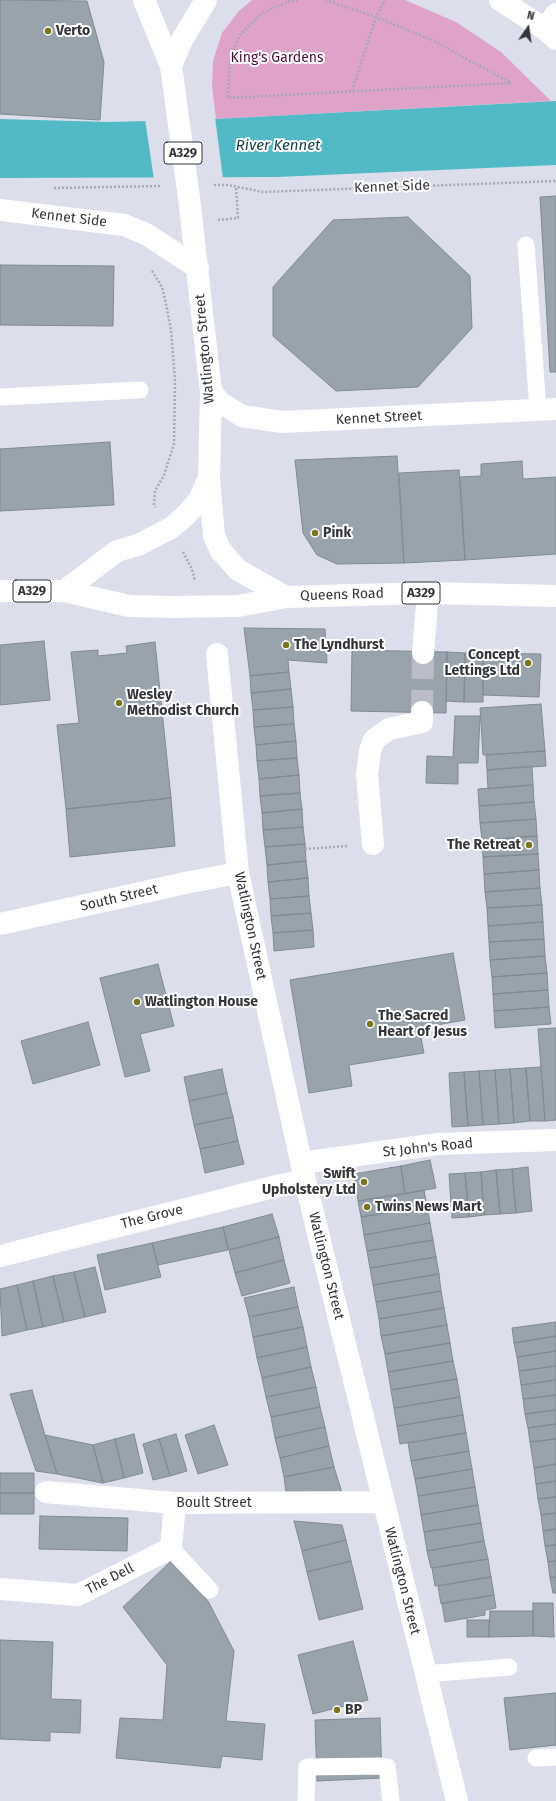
<!DOCTYPE html>
<html>
<head>
<meta charset="utf-8">
<style>
  body { margin:0 }
  #map { position:relative; width:556px; height:1801px; overflow:hidden; background:#dcdfeb; font-family:"Fira Sans",sans-serif }
  canvas { display:block }
  .north { position:absolute; left:508px; top:8px; width:40px; height:40px; -webkit-text-stroke:3px #fff; paint-order:stroke; rotate:13deg; font-size:11px; font-weight:700; line-height:16px; text-align:center; color:#333438 }
  .north::after { content:''; display:block; margin:auto; width:14px; height:18px; background:#333438; clip-path:polygon(50% 0,100% 100%,50% 72%,0 100%) }
</style>
</head>
<body>
<div id="map">
<canvas width="556" height="1801"></canvas>
<div class="north">N</div>
</div>
<script>
const c = document.querySelector('canvas').getContext('2d');
c.lineJoin = 'round';
function fillPath(path, color) { c.fillStyle = color; c.fill(path, 'evenodd'); }
const toPath = rows => new Path2D(rows.map(r => 'M' + r).join(''));
function trace(path, color, width, dash) { c.strokeStyle = color; c.lineWidth = width; c.lineCap = dash ? 'butt' : 'round'; c.setLineDash(dash || []); c.stroke(path); }
function drawText(font, color, halo, rows, align = 'center') {
  c.font = font + ' "Fira Sans",sans-serif'; c.lineWidth = 4; c.setLineDash([]); c.textBaseline = 'middle'; c.strokeStyle = halo; c.fillStyle = color; for (const [text, x, y, turn = 0] of rows) {
    c.save(); c.translate(x, y); c.rotate((+turn || 0) * Math.PI / 180); c.textAlign = isNaN(turn) ? turn : align; if (halo) c.strokeText(text, 0, 0); c.fillText(text, 0, 0); c.restore();
  }
}
fillPath(toPath([
  [252,0,405,0,456,22,501,52,551,101,216,119,212,86,213,61,222,33,239,11]
]), '#dfa3c9');
fillPath(toPath([
  [556,101,556,165,277,177,0,178,0,119,110,122,216,119]
]), '#52bac7');
fillPath(toPath([
  [215,117,223,179,154,180,145,119]
]), '#dcdfeb');
const building = toPath([
  [0,0,87,1,104,62,100,120,0,114,0,0],
  [556,196,556,372,550,372,540,197,556,196],
  [408,217,470,276,472,328,418,387,336,391,273,336,273,287,333,220,408,217],
  [0,265,114,266,113,326,0,325,0,265],
  [110,442,114,505,0,511,0,449,110,442],
  [397,456,404,563,337,564,317,555,303,533,295,460,397,456],
  [522,461,523,479,556,477,556,554,465,560,460,477,481,476,481,464,522,461],
  [459,470,465,560,404,563,399,473,459,470],
  [244,628,325,629,327,663,288,660,289,672,250,676,244,628],
  [44,641,50,700,0,705,0,645,44,641],
  [155,642,171,798,66,809,57,725,79,723,71,652,98,650,98,656,127,653,126,646,155,642],
  [352,650,447,652,446,713,351,711,352,650],
  [447,652,465,653,464,702,446,701,447,652],
  [465,653,483,653,483,702,464,702,465,653],
  [483,653,541,654,539,697,483,695,483,653],
  [289,672,291,689,251,693,250,676,289,672],
  [291,689,293,707,253,710,251,693,291,689],
  [541,704,545,751,483,755,480,708,541,704],
  [293,707,294,724,254,727,253,710,293,707],
  [455,716,480,716,478,763,458,763,458,784,426,783,427,756,453,757,455,716],
  [294,724,296,741,256,745,254,727,294,724],
  [296,741,297,758,257,761,256,745,296,741],
  [545,751,546,766,487,770,486,755,545,751],
  [297,758,299,775,259,779,257,761,297,758],
  [532,766,533,785,488,789,487,770,532,766],
  [299,775,300,793,260,796,259,779,299,775],
  [533,785,534,802,479,806,478,789,533,785],
  [300,793,302,809,262,813,260,796,300,793],
  [171,798,175,846,70,857,66,809,171,798],
  [534,802,536,819,480,823,479,806,534,802],
  [302,809,303,827,263,830,262,813,302,809],
  [536,819,537,836,482,840,480,823,536,819],
  [303,827,305,844,265,847,263,830,303,827],
  [537,836,538,854,483,857,482,840,537,836],
  [305,844,306,861,267,865,265,847,305,844],
  [538,854,539,870,484,874,483,857,538,854],
  [306,861,308,878,268,882,267,865,306,861],
  [539,870,540,888,485,892,484,874,539,870],
  [308,878,309,896,270,899,268,882,308,878],
  [540,888,542,905,487,908,485,892,540,888],
  [309,896,311,913,271,916,270,899,309,896],
  [542,905,543,922,488,926,487,908,542,905],
  [311,913,313,930,273,933,271,916,311,913],
  [543,922,544,939,489,942,488,926,543,922],
  [313,930,314,947,274,951,273,933,313,930],
  [544,939,545,956,490,960,489,942,544,939],
  [453,953,465,1020,419,1028,424,1053,349,1065,352,1086,309,1093,290,980,453,953],
  [545,956,547,973,492,977,490,960,545,956],
  [158,964,174,1026,140,1034,150,1071,125,1077,100,978,158,964],
  [547,973,548,990,493,994,492,977,547,973],
  [548,990,549,1007,494,1011,493,994,548,990],
  [549,1007,551,1024,495,1028,494,1011,549,1007],
  [88,1022,100,1065,33,1084,21,1041,88,1022],
  [556,1028,556,1120,545,1121,538,1029,556,1028],
  [541,1067,545,1121,530,1121,526,1068,541,1067],
  [526,1068,530,1121,514,1123,510,1069,526,1068],
  [222,1069,227,1093,189,1101,184,1077,222,1069],
  [510,1069,514,1123,499,1124,495,1070,510,1069],
  [495,1070,499,1124,483,1125,479,1071,495,1070],
  [479,1071,483,1125,468,1126,464,1072,479,1071],
  [464,1072,468,1126,452,1127,449,1073,464,1072],
  [227,1093,233,1117,194,1125,189,1101,227,1093],
  [233,1117,238,1141,200,1149,194,1125,233,1117],
  [238,1141,244,1164,205,1173,200,1149,238,1141],
  [430,1160,436,1188,405,1194,401,1166,430,1160],
  [401,1166,405,1194,358,1201,354,1174,401,1166],
  [528,1167,532,1211,516,1213,512,1169,528,1167],
  [512,1169,516,1213,500,1214,496,1170,512,1169],
  [496,1170,500,1214,484,1215,481,1172,496,1170],
  [481,1172,484,1215,469,1217,465,1173,481,1172],
  [465,1173,469,1217,452,1218,449,1174,465,1173],
  [424,1190,427,1206,361,1217,358,1201,424,1190],
  [427,1206,430,1223,364,1235,361,1217,427,1206],
  [272,1214,279,1237,229,1250,223,1227,272,1214],
  [430,1223,433,1240,367,1251,364,1235,430,1223],
  [223,1227,228,1250,158,1265,152,1243,223,1227],
  [279,1237,284,1260,235,1273,229,1250,279,1237],
  [433,1240,436,1257,370,1268,367,1251,433,1240],
  [152,1243,161,1277,105,1290,97,1255,152,1243],
  [436,1257,439,1274,373,1285,370,1268,436,1257],
  [284,1260,290,1283,242,1296,235,1273,284,1260],
  [95,1267,106,1312,85,1317,74,1272,95,1267],
  [74,1272,85,1317,64,1322,53,1276,74,1272],
  [439,1274,441,1291,376,1302,373,1285,439,1274],
  [53,1276,64,1322,43,1327,33,1281,53,1276],
  [33,1281,43,1327,27,1330,17,1285,33,1281],
  [17,1285,27,1330,2,1336,0,1289,17,1285],
  [294,1287,298,1307,249,1317,244,1298,294,1287],
  [441,1291,444,1308,379,1319,376,1302,441,1291],
  [298,1307,303,1327,253,1337,249,1317,298,1307],
  [444,1308,447,1325,381,1336,379,1319,444,1308],
  [556,1322,556,1336,514,1343,512,1328,556,1322],
  [447,1325,450,1343,385,1354,381,1336,447,1325],
  [303,1327,307,1347,257,1358,253,1337,303,1327],
  [556,1336,556,1351,517,1357,514,1343,556,1336],
  [450,1343,453,1361,388,1372,385,1354,450,1343],
  [307,1347,311,1367,262,1378,257,1358,307,1347],
  [556,1351,556,1366,519,1371,517,1357,556,1351],
  [453,1361,457,1379,391,1390,388,1372,453,1361],
  [556,1366,556,1380,521,1385,519,1371,556,1366],
  [311,1367,316,1387,266,1397,262,1378,311,1367],
  [457,1379,460,1397,394,1408,391,1390,457,1379],
  [556,1380,556,1395,523,1399,521,1385,556,1380],
  [316,1387,320,1407,271,1417,266,1397,316,1387],
  [32,1390,45,1435,57,1474,36,1471,10,1394,32,1390],
  [556,1395,556,1410,525,1414,523,1399,556,1395],
  [460,1397,463,1415,397,1426,394,1408,460,1397],
  [320,1407,325,1427,275,1438,271,1417,320,1407],
  [556,1410,556,1424,528,1428,525,1414,556,1410],
  [463,1415,466,1433,400,1444,397,1426,463,1415],
  [556,1424,556,1439,530,1442,528,1428,556,1424],
  [214,1425,228,1465,198,1474,185,1435,214,1425],
  [325,1427,329,1446,280,1458,275,1438,325,1427],
  [466,1433,469,1451,411,1461,408,1443,466,1433],
  [134,1434,143,1473,124,1478,115,1439,134,1434],
  [176,1434,187,1471,170,1476,159,1439,176,1434],
  [45,1435,93,1445,103,1483,57,1474,45,1435],
  [115,1439,124,1478,103,1483,93,1445,115,1439],
  [159,1439,170,1476,153,1480,143,1444,159,1439],
  [556,1439,556,1464,534,1468,530,1442,556,1439],
  [329,1446,334,1467,284,1477,280,1458,329,1446],
  [469,1451,472,1469,415,1479,411,1461,469,1451],
  [556,1464,556,1481,536,1484,534,1468,556,1464],
  [334,1467,342,1493,286,1492,284,1477,334,1467],
  [472,1469,475,1487,418,1496,415,1479,472,1469],
  [0,1473,34,1473,34,1493,0,1493,0,1473],
  [556,1481,556,1497,538,1499,536,1484,556,1481],
  [475,1487,478,1505,421,1515,418,1496,475,1487],
  [0,1493,34,1493,34,1514,0,1514,0,1493],
  [556,1497,556,1513,541,1515,538,1499,556,1497],
  [478,1505,481,1523,424,1532,421,1515,478,1505],
  [556,1513,556,1529,543,1531,541,1515,556,1513],
  [40,1516,128,1518,127,1551,39,1549,40,1516],
  [294,1521,342,1525,346,1540,302,1551,294,1521],
  [481,1523,484,1541,427,1551,424,1532,481,1523],
  [556,1529,556,1545,545,1546,543,1531,556,1529],
  [346,1540,351,1561,307,1572,302,1551,346,1540],
  [484,1541,488,1559,431,1568,427,1551,484,1541],
  [556,1545,556,1561,548,1562,545,1546,556,1545],
  [488,1559,491,1577,435,1586,432,1568,488,1559],
  [351,1561,363,1609,319,1620,307,1572,351,1561],
  [556,1561,556,1577,550,1578,548,1562,556,1561],
  [170,1562,208,1601,234,1651,226,1721,265,1724,262,1760,222,1756,220,1768,116,1758,120,1718,163,1720,167,1665,123,1607,170,1562],
  [491,1577,494,1595,441,1604,438,1586,491,1577],
  [556,1577,556,1593,553,1593,550,1578,556,1577],
  [494,1595,496,1608,485,1610,485,1615,445,1622,442,1603,494,1595],
  [533,1603,553,1603,554,1637,533,1636,533,1603],
  [490,1611,533,1611,533,1636,489,1637,490,1611],
  [467,1620,489,1620,489,1637,467,1637,467,1620],
  [0,1640,53,1642,51,1699,81,1700,80,1733,50,1732,50,1741,0,1739,0,1640],
  [353,1641,368,1700,313,1714,298,1655,353,1641],
  [556,1693,556,1745,510,1750,504,1698,556,1693],
  [380,1718,382,1778,317,1781,315,1720,380,1718]
]);
fillPath(building, '#99a3ab');
trace(building, '#808a92', 1);
trace(toPath([
  [422,712,423,653]
]), '#babdc7', 22, [22, 11]);
trace(toPath([
  [298,0,289,1,261,14,240,35,230,57,228,98,511,83,434,41,376,17,326,0],
  [352,91,376,17,385,0],
  [214,185,228,185,263,192,556,181],
  [54,188,161,186],
  [218,220,238,218,236,187],
  [152,271,162,287,166,304,171,330,175,381,174,444,164,475,155,491,154,504,156,507],
  [183,552,192,569,195,581],
  [305,849,347,846]
]), '#a6a8b2', 2.5, [2, 2]);
trace(toPath([
  [526,245,538,410],
  [0,397,140,390],
  [171,1548,210,1590],
  [426,1674,509,1667],
  [536,1758,556,1757],
  [306,1801,307,1767,381,1766,387,1767,391,1801]
]), '#fff', 17);
trace(toPath([
  [545,29,556,14],
  [0,210,124,225,146,234,198,268],
  [211,392,221,403,242,416,282,422,556,409],
  [423,653,428,593],
  [217,654,238,873,305,1180,457,1801],
  [373,844,367,775,370,751,374,740,389,729,422,722,422,712],
  [0,924,190,882,238,873],
  [301,1163,438,1144,556,1140],
  [0,1256,277,1186,305,1180],
  [46,1492,175,1503,383,1502],
  [0,1589,78,1595,171,1548,175,1503]
]), '#fff', 22);
trace(toPath([
  [144,0,171,66,189,198,211,392,209,478,214,536,221,551,238,570,286,597],
  [500,0,545,29,556,39],
  [171,66,182,40,206,0],
  [0,591,64,591,129,606,172,607,238,606,286,597,428,593,556,596],
  [64,591,117,551,138,545,171,528,185,516,198,502,209,478]
]), '#fff', 22);
for (const [x, y, r, color] of [
  [48,31,4,"#7b761c"],
  [315,533,4,"#7b761c"],
  [286,645,4,"#7b761c"],
  [528,663,4,"#7b761c"],
  [119,703,4,"#7b761c"],
  [529,845,4,"#7b761c"],
  [137,1002,4,"#7b761c"],
  [370,1024,4,"#7b761c"],
  [364,1182,4,"#7b761c"],
  [367,1207,4,"#7b761c"],
  [337,1710,4,"#7b761c"]
]) { const dot = new Path2D(); dot.arc(x, y, r, 0, 2 * Math.PI); c.fillStyle = color; c.fill(dot); trace(dot, '#fff', 1.5); }
for (const [x, y, w] of [
  [183,153,38],
  [32,591,38],
  [421,593,38]
]) { const box = new Path2D(); box.roundRect(x - w / 2, y - 11, w, 22, 3); c.fillStyle = '#fff'; c.fill(box); trace(box, '#333438', 1); }
drawText('bold 13px', '#333438', null, [
  ["A329",183,153],
  ["A329",32,591],
  ["A329",421,593]
]);
drawText('bold 14px', '#333438', '#fff', [
  ["Verto",56,31],
  ["Pink",323,533],
  ["The Lyndhurst",294,645],
  ["Concept",520,655,"right"],
  ["Lettings Ltd",520,671,"right"],
  ["Wesley",127,695],
  ["Methodist Church",127,711],
  ["The Retreat",521,845,"right"],
  ["Watlington House",145,1002],
  ["The Sacred",378,1016],
  ["Heart of Jesus",378,1032],
  ["Swift",356,1174,"right"],
  ["Upholstery Ltd",356,1190,"right"],
  ["Twins News Mart",375,1207],
  ["BP",345,1710]
], 'left');
drawText('14px', '#480d38', '#fff', [
  ["King's Gardens",277,58]
]);
drawText('14px', '#333438', '#fff', [
  ["Kennet Side",392,187,-2],
  ["Kennet Side",69,218,7],
  ["Watlington Street",205,349,-95],
  ["Kennet Street",379,418,-3],
  ["Queens Road",342,595,-2],
  ["South Street",119,898,-13],
  ["Watlington Street",250,926,78],
  ["St John's Road",428,1148,-6],
  ["The Grove",152,1217,-14],
  ["Watlington Street",326,1266,76],
  ["Boult Street",214,1503],
  ["The Dell",110,1579,-27],
  ["Watlington Street",402,1581,76]
]);
drawText('italic 15px', '#0d3e44', '#fff', [
  ["River Kennet",278,146]
]);
</script>
</body>
</html>
